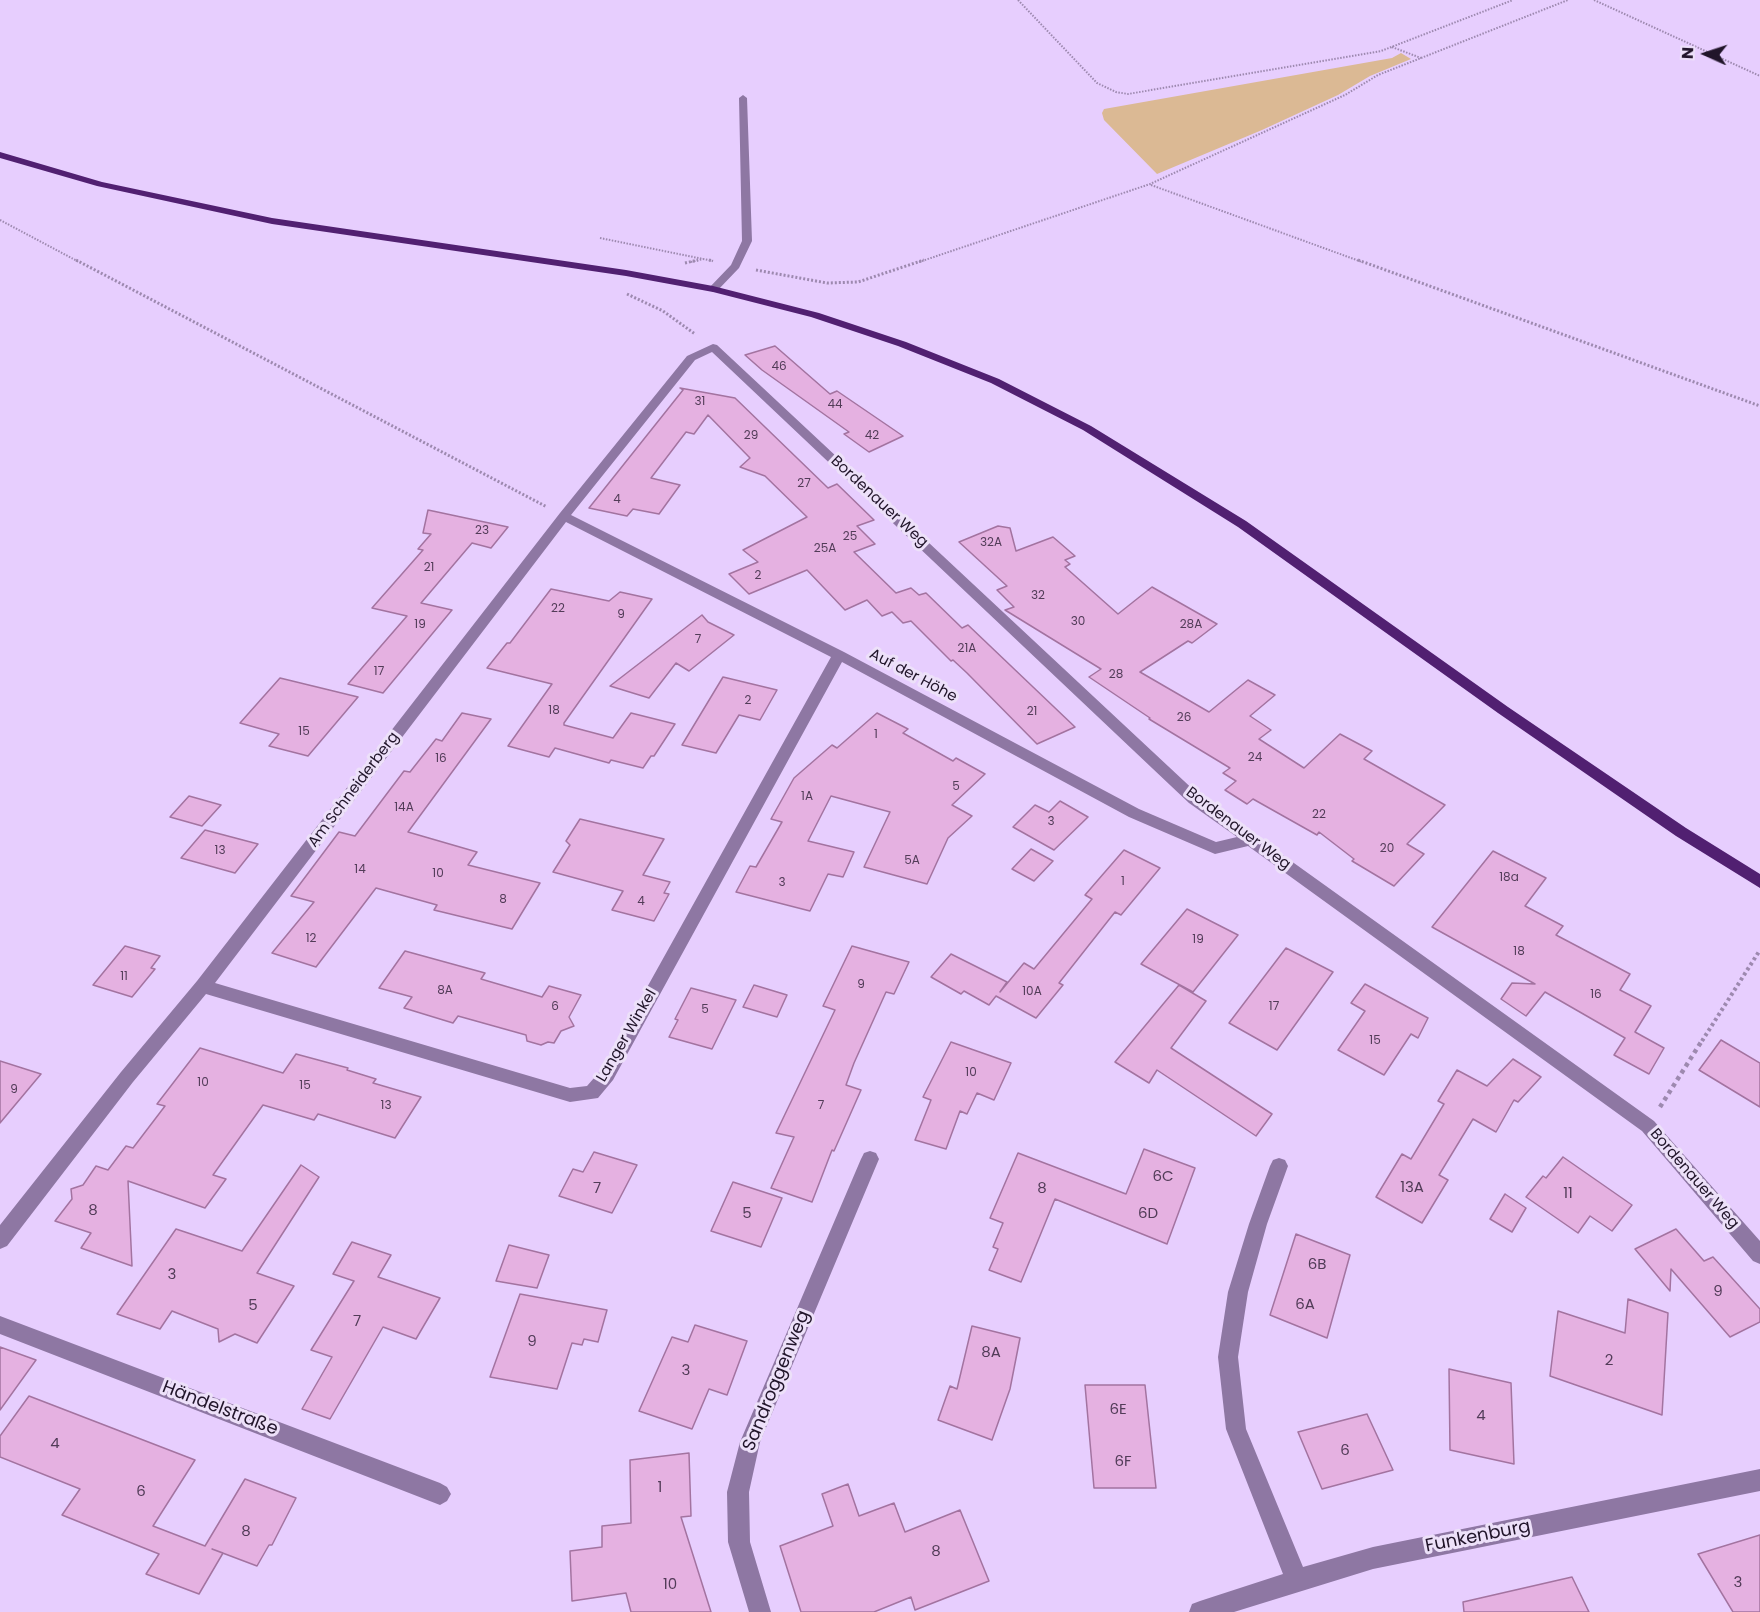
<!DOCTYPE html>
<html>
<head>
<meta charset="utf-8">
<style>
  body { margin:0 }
  #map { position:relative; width:1760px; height:1612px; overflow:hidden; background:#e7cefe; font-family:Poppins,sans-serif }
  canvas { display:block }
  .north { position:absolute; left:1676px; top:24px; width:60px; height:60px; -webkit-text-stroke:4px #ede1f9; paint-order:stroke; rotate:273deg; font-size:16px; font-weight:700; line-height:24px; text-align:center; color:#21152a }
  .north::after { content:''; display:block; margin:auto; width:21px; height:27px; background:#21152a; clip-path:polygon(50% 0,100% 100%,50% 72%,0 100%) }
</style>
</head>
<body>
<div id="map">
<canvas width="1760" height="1612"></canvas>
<div class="north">N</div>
</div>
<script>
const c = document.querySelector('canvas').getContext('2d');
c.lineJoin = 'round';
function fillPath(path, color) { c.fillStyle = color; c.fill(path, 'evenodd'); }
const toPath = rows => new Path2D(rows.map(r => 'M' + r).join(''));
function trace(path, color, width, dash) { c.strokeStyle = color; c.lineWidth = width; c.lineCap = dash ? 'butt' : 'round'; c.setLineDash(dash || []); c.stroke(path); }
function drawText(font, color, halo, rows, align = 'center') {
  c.font = font + ' Poppins,sans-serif'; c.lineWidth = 6; c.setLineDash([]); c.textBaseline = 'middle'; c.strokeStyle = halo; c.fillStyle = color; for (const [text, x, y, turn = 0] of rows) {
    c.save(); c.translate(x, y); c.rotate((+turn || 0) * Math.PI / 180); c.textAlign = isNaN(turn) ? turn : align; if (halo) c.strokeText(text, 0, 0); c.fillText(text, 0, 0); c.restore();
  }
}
fillPath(toPath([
  [1401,53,1411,59,1370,76,1338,95,1262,130,1157,174,1104,120,1102,113,1104,109,1392,58]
]), '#dbb994');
const building = toPath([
  [775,346,830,394,837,391,903,436,869,452,844,434,849,432,762,370,745,355,775,346],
  [680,388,735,398,828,488,837,484,874,520,857,526,875,544,854,552,896,593,911,588,919,595,926,593,962,628,968,625,1075,727,1037,744,967,673,953,660,951,661,911,621,903,623,892,612,882,616,867,600,845,610,807,570,749,594,729,574,758,562,743,550,807,517,765,476,740,467,750,458,708,415,694,434,686,432,651,478,680,485,659,514,633,509,627,516,589,508,683,390,680,388],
  [428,510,508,527,491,548,472,543,421,603,452,610,383,693,348,684,407,616,372,608,423,550,418,549,431,534,423,533,428,510],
  [998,526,1010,528,1016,551,1053,537,1075,556,1065,560,1070,564,1065,567,1118,614,1152,587,1217,624,1192,643,1188,641,1140,672,1209,712,1248,680,1275,695,1250,716,1271,730,1259,739,1304,768,1340,734,1372,751,1364,759,1445,805,1407,844,1424,854,1394,886,1352,861,1354,859,1319,832,1317,835,1253,799,1247,804,1225,790,1236,781,1223,773,1230,768,1149,719,1150,718,1089,677,1101,669,1005,610,1014,607,997,590,1007,586,959,542,998,526],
  [551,589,609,601,620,592,652,599,564,723,564,725,613,738,631,713,675,724,654,756,651,756,643,768,611,760,609,763,555,748,549,757,508,746,552,684,487,668,507,643,510,643,551,589],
  [702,615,708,622,734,635,689,671,676,663,649,698,610,686,702,615],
  [723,677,777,690,760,720,739,715,716,753,682,745,723,677],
  [280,678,358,697,308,756,269,746,279,734,240,723,280,678],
  [462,713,491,719,408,832,477,852,468,865,540,883,512,929,434,910,437,905,376,888,316,967,272,953,314,902,291,896,339,832,355,836,404,771,410,772,436,739,442,741,462,713],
  [877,713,908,729,903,733,953,761,956,758,985,774,952,805,972,816,948,838,927,884,864,867,890,812,831,796,808,841,854,852,843,877,828,874,810,911,736,892,750,866,756,867,782,822,771,819,794,778,832,745,837,748,877,713],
  [189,796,221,805,202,826,170,817,189,796],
  [1060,801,1088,817,1054,850,1013,827,1035,805,1049,812,1060,801],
  [580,819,664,839,643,875,670,882,664,893,669,894,654,921,612,910,623,891,553,872,570,845,566,841,580,819],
  [205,830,258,844,235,873,181,858,205,830],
  [1031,849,1053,861,1034,881,1012,869,1031,849],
  [1124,850,1160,868,1121,915,1115,912,1059,983,1063,985,1036,1018,996,996,989,1005,964,991,961,994,931,977,951,954,1007,982,1000,992,1024,963,1034,969,1092,899,1085,895,1124,850],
  [1493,851,1546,878,1525,906,1563,926,1556,935,1630,974,1620,990,1651,1006,1635,1032,1664,1048,1649,1074,1614,1055,1625,1038,1545,992,1526,1016,1501,999,1512,983,1535,984,1432,927,1493,851],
  [1187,909,1238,935,1193,992,1141,964,1187,909],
  [125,946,160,956,151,968,155,969,132,997,93,985,125,946],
  [852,946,909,962,894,994,886,992,854,1063,846,1085,861,1090,834,1151,832,1150,812,1202,771,1188,794,1137,776,1133,835,1010,823,1006,852,946],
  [1286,948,1333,972,1277,1050,1229,1023,1286,948],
  [405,951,485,973,481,979,542,997,549,986,581,995,569,1017,574,1026,561,1031,554,1043,548,1042,541,1045,527,1041,526,1035,458,1016,453,1023,404,1008,412,997,379,988,405,951],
  [1365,984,1428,1018,1418,1038,1411,1034,1384,1075,1338,1050,1365,1011,1351,1003,1365,984],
  [754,985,787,995,777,1017,743,1007,754,985],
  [1179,985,1206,1001,1171,1048,1272,1114,1256,1136,1157,1070,1149,1083,1115,1062,1179,985],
  [691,988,736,1000,712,1049,669,1037,678,1020,675,1019,691,988],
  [1721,1040,1760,1063,1760,1107,1699,1070,1721,1040],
  [951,1042,1011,1063,994,1100,977,1093,967,1114,960,1111,946,1149,915,1140,931,1100,923,1097,951,1042],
  [200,1048,283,1073,296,1054,348,1068,347,1070,376,1079,373,1083,421,1097,395,1138,318,1114,314,1120,263,1105,213,1175,226,1179,205,1208,128,1181,132,1266,81,1248,91,1233,55,1221,72,1199,71,1189,83,1185,96,1166,108,1170,126,1146,133,1148,165,1106,157,1104,200,1048],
  [1513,1059,1541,1077,1518,1102,1514,1100,1496,1132,1473,1119,1439,1175,1448,1180,1422,1223,1376,1197,1402,1154,1411,1159,1444,1104,1438,1101,1457,1070,1487,1086,1513,1059],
  [0,1061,41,1074,0,1123,0,1061],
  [1144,1149,1195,1168,1167,1244,1055,1199,1021,1282,989,1270,998,1249,993,1247,1003,1223,990,1218,1018,1153,1126,1194,1144,1149],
  [594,1152,637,1165,612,1213,559,1196,573,1169,583,1172,594,1152],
  [1563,1157,1632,1205,1612,1231,1590,1216,1578,1233,1526,1197,1543,1176,1546,1178,1563,1157],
  [301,1165,319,1177,257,1273,294,1286,257,1343,235,1334,219,1342,218,1329,172,1311,160,1329,117,1314,176,1229,242,1251,301,1165],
  [733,1182,782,1198,761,1247,711,1231,733,1182],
  [1505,1194,1526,1208,1512,1232,1490,1219,1505,1194],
  [1676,1229,1704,1261,1713,1257,1760,1309,1760,1322,1730,1337,1671,1269,1670,1291,1635,1249,1676,1229],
  [1296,1234,1350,1255,1327,1338,1270,1315,1296,1234],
  [352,1242,391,1255,378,1277,440,1298,416,1339,383,1327,330,1419,302,1409,332,1357,311,1350,354,1281,333,1274,352,1242],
  [509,1245,549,1255,537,1288,496,1281,509,1245],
  [520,1294,607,1310,598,1342,584,1339,582,1345,572,1343,557,1389,490,1377,520,1294],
  [1628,1299,1668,1313,1662,1415,1550,1376,1558,1311,1625,1333,1628,1299],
  [695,1325,747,1341,727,1395,709,1389,692,1429,639,1411,672,1337,688,1342,695,1325],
  [972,1326,1020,1338,1010,1389,992,1440,938,1420,950,1386,957,1389,972,1326],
  [0,1347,36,1360,0,1410,0,1347],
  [1449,1369,1511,1383,1514,1464,1450,1450,1449,1369],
  [1085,1385,1145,1385,1156,1488,1094,1488,1085,1385],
  [29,1396,195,1460,153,1526,205,1546,245,1479,296,1498,272,1545,269,1545,257,1566,212,1549,223,1553,199,1594,146,1574,159,1554,62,1515,80,1489,0,1457,0,1436,29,1396],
  [1367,1414,1393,1470,1322,1489,1298,1432,1367,1414],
  [689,1453,691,1516,681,1517,711,1612,631,1612,626,1593,572,1601,570,1551,602,1547,602,1526,631,1523,630,1460,689,1453],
  [848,1484,859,1516,894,1503,905,1532,960,1510,989,1581,915,1610,911,1597,874,1612,801,1612,780,1546,833,1526,822,1494,848,1484],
  [1760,1535,1760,1612,1733,1612,1698,1554,1760,1535],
  [1572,1577,1589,1612,1464,1612,1463,1602,1572,1577]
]);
fillPath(building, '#e5b1e1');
trace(building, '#a373a0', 1.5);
trace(toPath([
  [1018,0,1097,83,1116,92,1128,94,1381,51,1513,0],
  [1594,0,1760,76],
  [1392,47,1421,58],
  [1151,185,1362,262],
  [0,220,79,262],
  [600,238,713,261],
  [691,262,703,259],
  [919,262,1150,184,1345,95,1378,75,1568,0]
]), '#9d89af', 2, [1.5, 1.5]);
trace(toPath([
  [76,260,547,507],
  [709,260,713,261],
  [1358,260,1760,406],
  [685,263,698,260],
  [756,270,827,283,858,282,924,260],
  [627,294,663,311,695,334]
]), '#9d89af', 3, [2, 2]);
trace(toPath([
  [1702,1041,1760,950]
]), '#9d89af', 4, [3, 3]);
trace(toPath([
  [1660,1107,1703,1039]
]), '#9d89af', 4.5, [4, 4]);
fillPath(toPath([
  [743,95,747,98,752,241,739,268,717,291,713,292,708,289,731,265,742,241,739,98,743,95],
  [713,344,717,345,1199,795,1654,1121,1760,1241,1760,1264,1753,1261,1642,1131,1248,846,1215,854,1129,817,842,662,613,1080,598,1098,570,1102,206,994,133,1082,7,1246,0,1249,0,1225,121,1072,197,981,560,513,687,356,713,344],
  [712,352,1189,803,1237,837,1216,842,1139,809,844,652,571,515,695,360,712,352],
  [566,522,831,657,601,1070,587,1086,570,1088,215,983,566,522],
  [870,1151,876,1153,879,1159,760,1442,749,1492,750,1542,771,1612,749,1612,728,1542,727,1492,740,1442,861,1159,864,1153,870,1151],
  [1279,1158,1285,1160,1288,1166,1267,1224,1248,1292,1238,1357,1246,1429,1303,1567,1373,1547,1760,1469,1760,1491,1373,1569,1234,1612,1189,1612,1192,1604,1200,1601,1283,1574,1226,1429,1218,1357,1228,1292,1249,1224,1270,1166,1273,1160,1279,1158],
  [0,1316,440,1483,447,1487,451,1494,447,1501,440,1505,0,1334,0,1316]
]), '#8e77a3');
fillPath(toPath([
  [0,152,102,182,272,218,626,270,713,286,819,313,906,342,999,379,1091,426,1246,521,1508,707,1686,828,1760,874,1760,888,1676,836,1498,713,1238,527,1083,430,991,383,898,346,811,317,713,292,626,276,272,224,97,186,0,158,0,152]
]), '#512071');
drawText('12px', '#523c58', null, [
  ["46",779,367],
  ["31",700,402],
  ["44",835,405],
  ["29",751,436],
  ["42",872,436],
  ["27",804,484],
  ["4",617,500],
  ["23",482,531],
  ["25",850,537],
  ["32A",991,543],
  ["25A",825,549],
  ["21",429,568],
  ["2",758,576],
  ["32",1038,596],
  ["22",558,609],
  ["9",621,615],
  ["30",1078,622],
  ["19",420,625],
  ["28A",1191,625],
  ["7",698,640],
  ["21A",967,649],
  ["17",379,672],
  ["28",1116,675],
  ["2",748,701],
  ["18",554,711],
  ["21",1032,712],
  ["26",1184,718],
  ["15",304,732],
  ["1",876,735],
  ["24",1255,758],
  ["16",441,759],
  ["5",956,787],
  ["1A",807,797],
  ["14A",404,808],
  ["22",1319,815],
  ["3",1051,822],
  ["20",1387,849],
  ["13",220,851],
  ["5A",912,861],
  ["14",360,870],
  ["10",438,874],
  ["18a",1509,878],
  ["1",1123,882],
  ["3",782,883],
  ["8",503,900],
  ["4",641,902],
  ["12",311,939],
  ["19",1198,940],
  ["18",1519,952],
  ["11",124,977],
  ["9",861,985],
  ["8A",445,991],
  ["10A",1032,992],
  ["16",1596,995],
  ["6",555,1007],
  ["17",1274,1007],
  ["5",705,1010],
  ["15",1375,1041],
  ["10",971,1073],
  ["10",203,1083],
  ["15",305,1086],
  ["9",14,1090],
  ["13",386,1106],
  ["7",821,1106]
]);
drawText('15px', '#21152a', '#ede1f9', [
  ["Bordenauer Weg",879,502,43],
  ["Auf der Höhe",913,676,28],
  ["Am Schneiderberg",354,790,-53],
  ["Bordenauer Weg",1238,829,37],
  ["Langer Winkel",627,1036,-60],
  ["Bordenauer Weg",1694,1179,49]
]);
drawText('15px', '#523c58', null, [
  ["6C",1163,1177],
  ["13A",1412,1188],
  ["7",597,1189],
  ["8",1042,1189],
  ["11",1568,1194],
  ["8",93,1211],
  ["5",747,1214],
  ["6D",1148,1214],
  ["6B",1317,1265],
  ["3",172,1275],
  ["9",1718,1292],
  ["6A",1305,1305],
  ["5",253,1306],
  ["7",357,1322],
  ["9",532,1342],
  ["8A",991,1353],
  ["2",1609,1361],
  ["3",686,1371],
  ["6E",1118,1410],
  ["4",1481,1416],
  ["4",55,1444],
  ["6",1345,1451],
  ["6F",1123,1462],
  ["1",660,1488],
  ["6",141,1492],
  ["8",246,1532],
  ["8",936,1552],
  ["3",1738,1583],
  ["10",670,1585]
]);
drawText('18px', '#21152a', '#ede1f9', [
  ["Sandroggenweg",777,1381,-68],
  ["Händelstraße",220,1409,21],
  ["Funkenburg",1478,1537,-11]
]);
</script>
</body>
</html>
